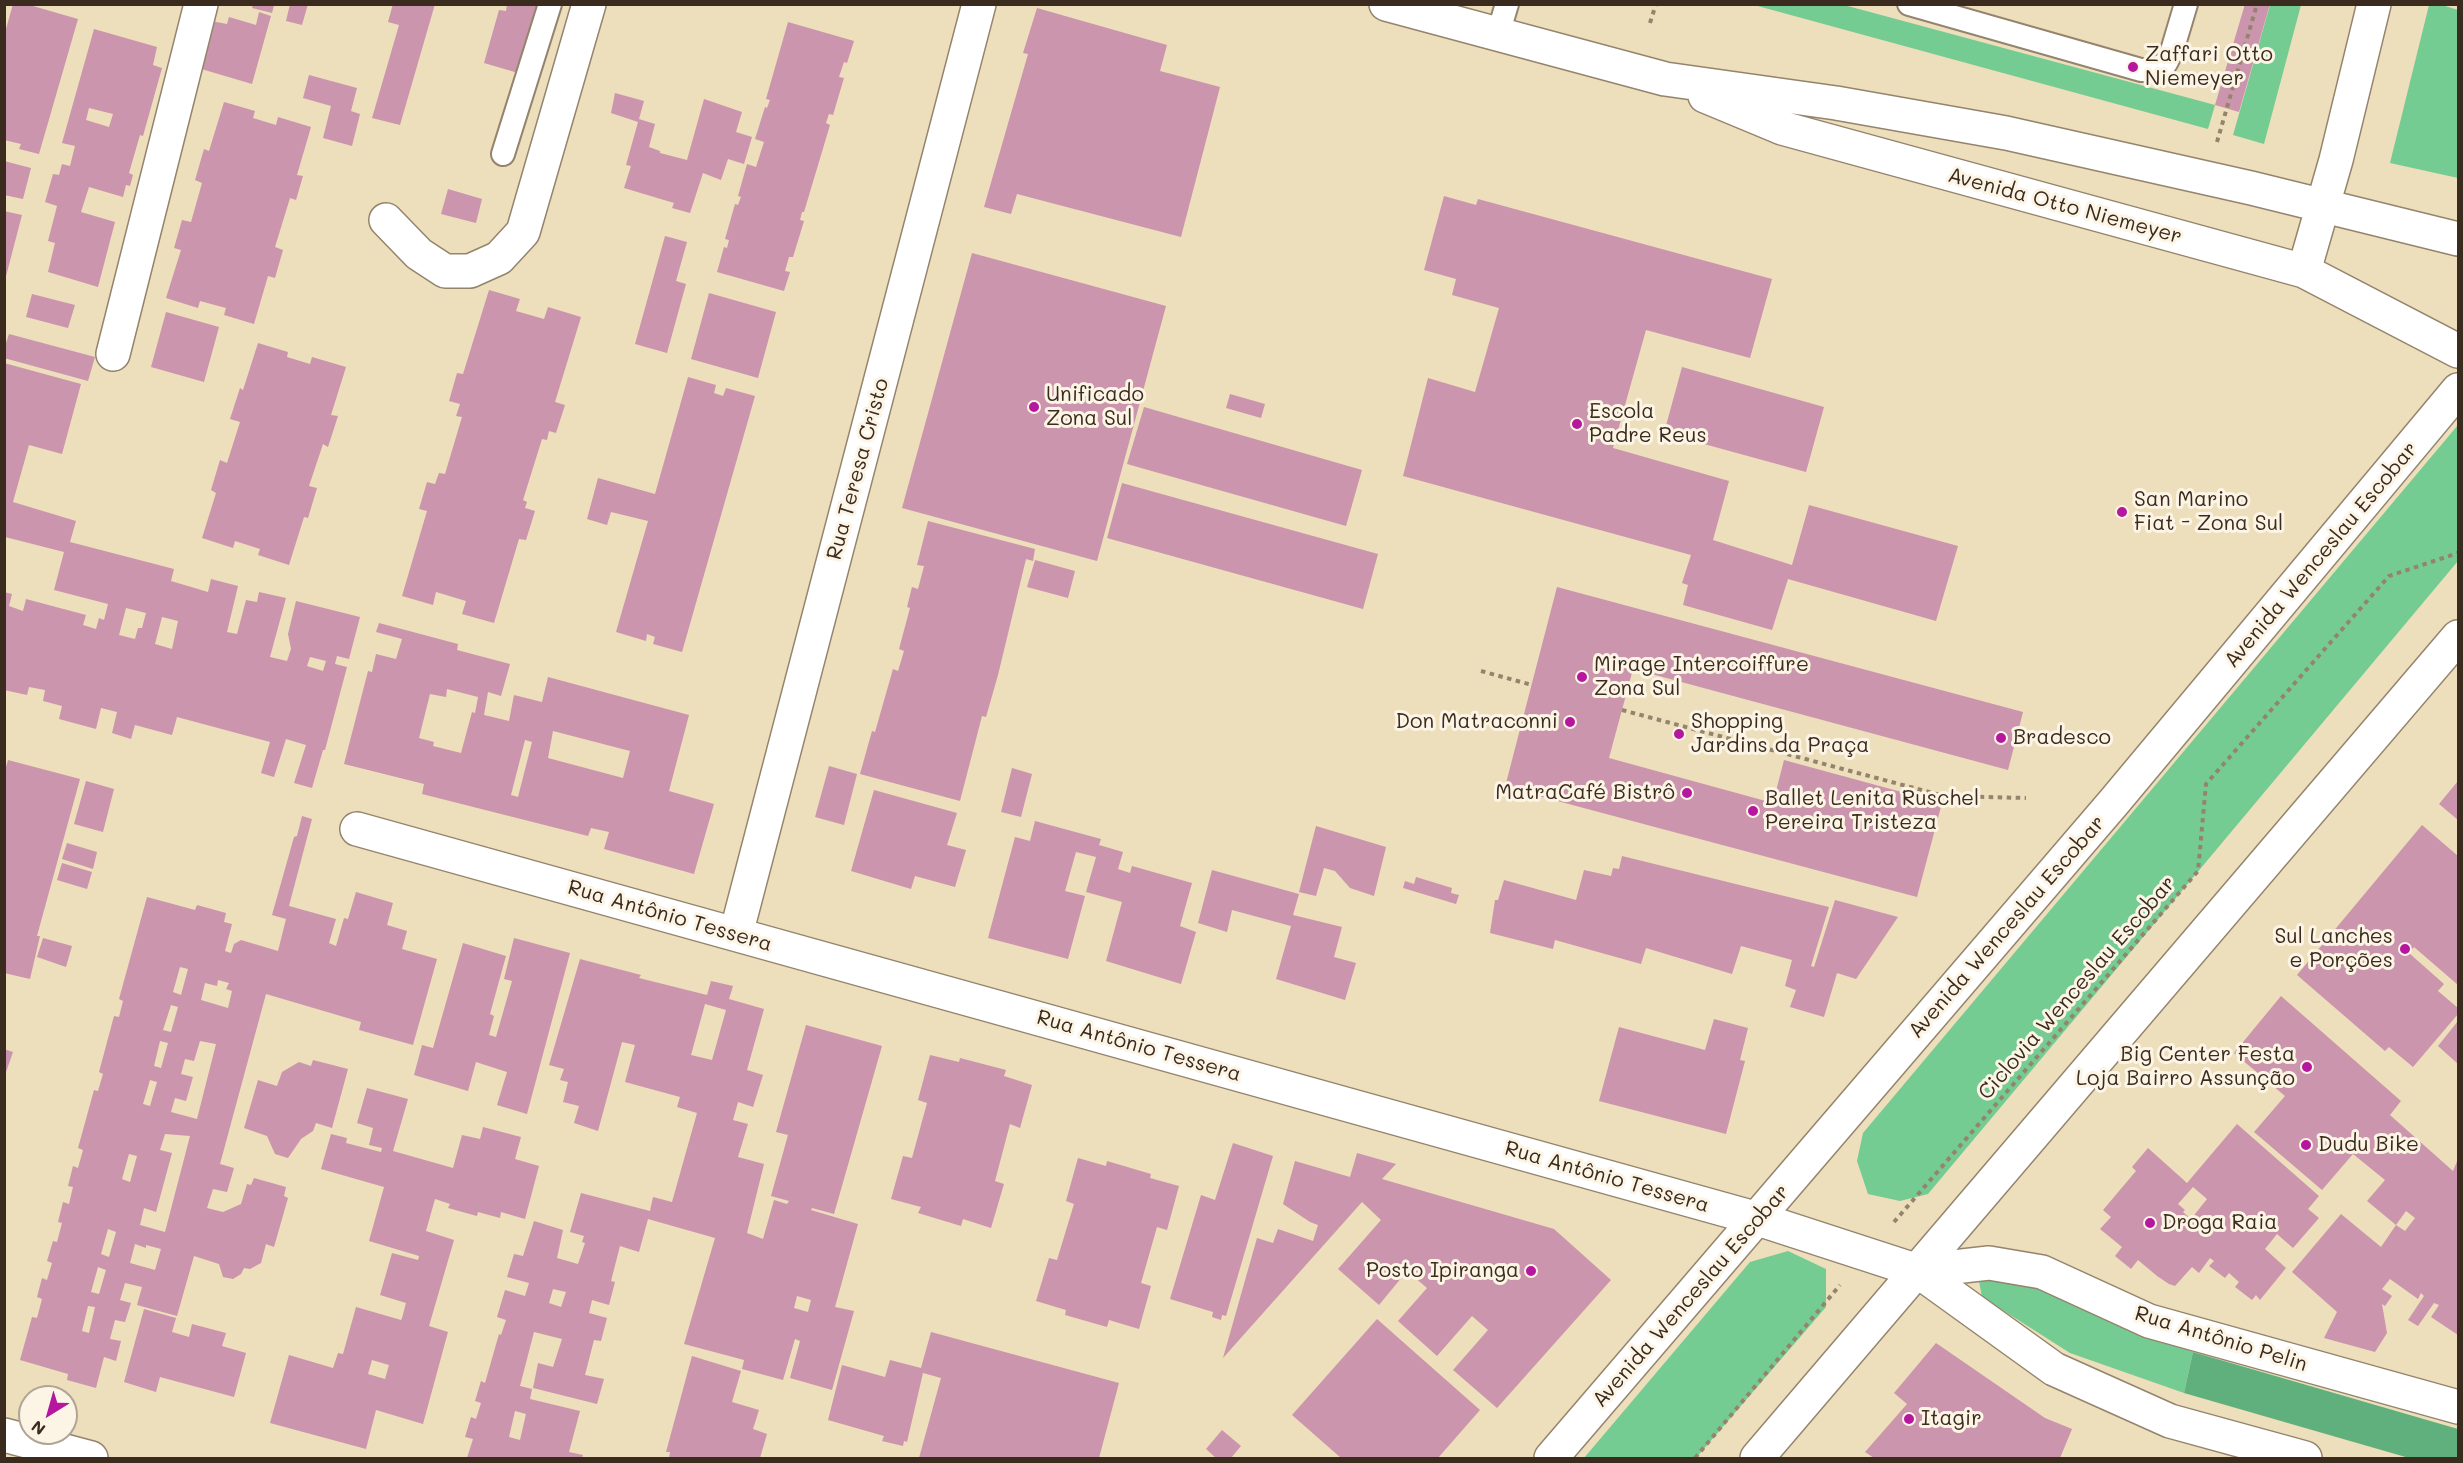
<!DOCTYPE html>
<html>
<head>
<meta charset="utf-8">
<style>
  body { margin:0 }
  #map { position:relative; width:2463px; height:1463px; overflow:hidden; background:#eddebc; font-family:Mali,sans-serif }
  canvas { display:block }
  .frame { position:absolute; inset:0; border:6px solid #3b2a1e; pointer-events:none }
  .north { position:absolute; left:18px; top:1385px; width:60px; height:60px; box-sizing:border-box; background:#fcf5e5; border:2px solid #afa495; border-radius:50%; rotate:217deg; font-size:16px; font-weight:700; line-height:24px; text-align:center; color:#3b2a1e }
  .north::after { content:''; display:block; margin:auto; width:21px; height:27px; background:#b5179e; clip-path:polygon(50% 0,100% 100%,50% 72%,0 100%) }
</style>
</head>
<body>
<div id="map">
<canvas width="2463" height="1463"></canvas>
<div class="frame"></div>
<div class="north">N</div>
</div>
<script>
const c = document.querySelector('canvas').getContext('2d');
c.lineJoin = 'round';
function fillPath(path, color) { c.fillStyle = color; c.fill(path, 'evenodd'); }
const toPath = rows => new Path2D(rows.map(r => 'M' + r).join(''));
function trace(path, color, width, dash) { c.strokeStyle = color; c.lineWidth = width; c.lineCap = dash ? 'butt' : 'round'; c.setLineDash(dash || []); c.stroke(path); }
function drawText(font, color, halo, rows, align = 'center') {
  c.font = font + ' Mali,sans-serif'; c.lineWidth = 6; c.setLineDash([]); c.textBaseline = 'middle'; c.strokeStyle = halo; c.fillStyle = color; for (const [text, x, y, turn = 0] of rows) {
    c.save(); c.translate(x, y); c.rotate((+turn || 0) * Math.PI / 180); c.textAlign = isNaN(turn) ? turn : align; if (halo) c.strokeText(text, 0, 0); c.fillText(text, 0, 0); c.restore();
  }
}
fillPath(toPath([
  [1754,5,1844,5,2215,105,2208,129],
  [2270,5,2301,5,2264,144,2233,135],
  [2429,5,2442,5,2458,10,2458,178,2390,163],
  [2458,425,2458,561,1928,1194,1900,1201,1868,1194,1857,1161,1863,1133],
  [1788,1251,1826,1269,1826,1307,1696,1458,1584,1458,1750,1262],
  [2000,1273,2193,1352,2184,1393,2070,1353,1982,1297,1979,1281]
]), '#74cc92');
fillPath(toPath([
  [2193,1352,2458,1429,2458,1458,2409,1458,2184,1393]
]), '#5fb07c');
fillPath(toPath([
  [13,4,26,4,78,19,39,154,19,149,21,144,4,140,4,36],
  [290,4,308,4,302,25,286,21],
  [393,4,435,4,400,125,372,118,399,25,388,22],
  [507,4,540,4,525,75,484,63,499,10,506,11],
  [2245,4,2270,4,2239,112,2215,105],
  [253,5,274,5,272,13,252,8],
  [1037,8,1167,45,1160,71,1220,87,1181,237,1017,194,1011,214,984,207,1028,54,1023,53],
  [259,12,271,16,252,84,198,68,211,21,227,24,229,17,256,25],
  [788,22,854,41,847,63,844,62,839,77,844,78,833,115,829,114,826,123,830,125,804,212,802,212,800,220,804,221,793,257,789,257,785,271,790,272,784,291,717,272,724,247,727,248,729,240,725,239,735,204,738,205,741,197,738,196,747,164,756,167,764,142,755,139,765,107,767,108,770,100,766,99],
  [94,29,157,47,153,65,162,68,143,136,140,135,129,173,133,175,130,186,126,185,123,197,89,187,81,212,115,222,98,287,48,272,55,243,48,241,57,206,45,202,53,174,59,175,62,164,70,166,75,146,62,143],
  [89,108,113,114,109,127,86,120],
  [309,75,357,88,351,111,360,114,352,146,323,138,331,106,303,98],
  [615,93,644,101,639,119,655,124,649,147,660,151,660,153,687,160,704,99,742,112,736,132,752,137,744,164,728,159,721,180,703,173,690,213,672,208,674,203,624,188,631,166,626,165,638,122,611,113],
  [224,102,255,111,253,118,276,125,278,117,311,127,297,175,303,176,296,200,290,198,275,247,283,250,275,278,268,276,254,324,224,315,226,308,200,301,198,308,166,298,181,250,174,248,182,220,191,222,202,183,195,180,204,149,209,151],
  [4,161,31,168,23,199,4,195],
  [448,189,482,199,476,223,441,214],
  [1444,196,1476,205,1478,199,1772,279,1750,358,1646,330,1613,448,1729,481,1713,540,1792,565,1809,505,1958,546,1936,621,1788,579,1772,630,1683,605,1688,585,1682,583,1691,555,1403,476,1428,378,1475,392,1499,308,1452,295,1456,279,1424,270],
  [4,211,22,215,5,280,4,280],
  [665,236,687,242,676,281,686,284,667,353,635,344],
  [972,253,1166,306,1097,561,902,508],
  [489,290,520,299,516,311,544,319,548,307,581,317,555,402,565,405,556,433,549,431,547,440,542,439,523,500,527,502,525,508,535,511,526,540,519,539,494,623,462,614,466,601,436,592,433,605,402,596,427,511,419,509,427,482,435,484,439,473,445,474,462,417,456,416,460,404,449,401,457,373,463,374],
  [709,293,776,312,758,378,691,359],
  [32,294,75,305,68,328,26,317],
  [166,312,219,327,204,382,151,367],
  [9,334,95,357,88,381,4,358,4,349],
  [258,343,288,352,287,357,310,364,312,357,346,367,331,415,338,416,328,447,323,444,309,486,317,488,308,518,304,517,289,565,258,555,260,549,235,541,233,548,202,538,216,493,211,490,220,460,227,463,240,422,230,419,240,388,243,390],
  [4,363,81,384,62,454,29,445,13,502,76,521,70,542,174,569,171,581,208,592,211,579,238,586,227,632,237,634,246,600,257,602,259,592,286,598,270,657,287,661,291,649,288,634,296,601,360,617,349,659,337,656,335,664,347,667,325,750,323,750,312,788,294,783,306,745,286,739,274,777,261,773,270,742,177,717,172,735,135,725,131,739,112,733,117,712,101,708,96,729,59,719,62,706,43,701,45,690,29,687,27,695,4,690,4,592,12,594,9,606,23,611,26,599,86,615,83,625,96,629,99,618,104,620,108,604,54,590,64,552,5,537],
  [126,608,146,613,142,628,138,628,135,639,119,635],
  [162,617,178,621,172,649,155,644],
  [310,657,326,661,323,671,307,666],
  [1682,367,1824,407,1806,472,1664,433],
  [688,377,716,385,714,393,723,396,726,388,755,396,682,652,653,644,655,637,647,634,646,641,616,632,648,521,611,512,607,525,587,519,598,478,655,494],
  [1230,394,1265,404,1261,418,1226,408],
  [1144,407,1362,470,1346,526,1127,464],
  [1122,483,1378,554,1363,609,1107,538],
  [928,521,1035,549,1033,561,1026,559,998,675,986,717,982,716,960,801,860,774,872,731,875,732,893,669,898,671,904,651,899,649,910,608,907,607,912,587,918,589,924,566,917,565],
  [1035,560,1075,571,1068,598,1027,587],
  [1557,587,2023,712,2008,770,1633,669,1609,758,1773,803,1784,760,1942,803,1917,897,1505,787],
  [379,623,458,644,457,650,510,664,501,696,488,692,484,715,509,721,514,695,542,702,548,677,689,715,669,791,714,804,694,874,604,849,609,832,591,828,588,836,422,794,424,784,344,764,368,671,372,672,376,654,396,659,402,639,376,632],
  [447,689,478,697,475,713,472,712,461,753,433,746,434,742,419,738,430,694,446,697],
  [553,731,630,751,623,778,548,758],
  [525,740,532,742,518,797,511,795],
  [8,760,80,779,37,936,40,936,30,979,4,973,4,774],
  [829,766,857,774,844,825,815,817],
  [1012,768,1032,774,1021,817,1001,812],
  [86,781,114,789,103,832,74,824],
  [2458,781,2458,820,2439,804],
  [874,790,957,813,947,845,966,850,955,887,915,876,911,889,851,871],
  [302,816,312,819,289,906,336,919,329,943,336,946,344,918,348,919,356,892,393,903,387,925,407,931,402,949,437,959,413,1045,359,1030,361,1022,266,994,220,1164,234,1168,227,1192,213,1189,207,1208,223,1212,241,1204,247,1184,251,1185,254,1178,286,1187,284,1196,288,1198,274,1247,266,1244,261,1263,250,1269,244,1268,241,1274,233,1279,223,1277,219,1264,194,1256,177,1316,137,1305,142,1287,125,1283,120,1300,131,1303,125,1322,115,1320,110,1339,121,1341,116,1361,104,1357,96,1388,67,1380,68,1374,20,1360,32,1317,37,1318,42,1299,37,1297,42,1278,47,1280,52,1263,47,1261,53,1241,57,1242,62,1223,58,1222,63,1202,69,1204,73,1187,68,1186,73,1166,78,1168,83,1150,78,1148,94,1090,98,1091,103,1074,99,1072,114,1016,119,1017,123,1001,119,999,147,897,195,910,197,905,226,913,224,922,232,924,225,951,231,953,234,944,241,940,278,951,286,919,272,915,294,837,297,836],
  [180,967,188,969,181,995,173,992],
  [218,980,229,983,226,989,232,991,228,1008,201,1000,205,983,217,986],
  [171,1005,178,1007,171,1032,163,1030],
  [160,1041,168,1043,161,1068,154,1066],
  [200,1041,216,1044,197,1119,171,1112,175,1098,186,1101,193,1077,181,1074,185,1059,194,1061],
  [150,1080,157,1082,150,1106,143,1104],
  [165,1134,190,1136,165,1232,140,1225,144,1208,156,1212,172,1153,160,1150],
  [129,1154,137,1156,130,1182,122,1179],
  [108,1229,116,1232,109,1257,101,1254],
  [135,1244,146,1248,146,1245,161,1249,155,1270,130,1263],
  [98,1267,106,1270,99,1294,91,1292],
  [88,1306,95,1307,89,1333,82,1331],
  [1035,821,1101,839,1099,845,1123,852,1118,869,1130,873,1132,866,1192,883,1180,926,1196,932,1181,984,1106,961,1122,902,1086,892,1096,857,1076,852,1065,891,1085,896,1068,959,988,938,1015,837,1030,841],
  [2422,825,2458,856,2458,985,2414,947,2409,953,2444,984,2438,991,2458,1008,2458,1014,2413,1067,2389,1047,2385,1051,2297,975],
  [1316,826,1386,847,1374,896,1350,888,1335,871,1324,868,1316,896,1299,892],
  [67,843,97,852,93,869,62,859],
  [1622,856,1829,907,1811,966,1814,967,1835,900,1898,917,1856,979,1837,973,1824,1017,1790,1007,1796,990,1785,986,1792,960,1741,946,1732,974,1646,948,1641,964,1555,940,1553,949,1490,933,1495,900,1498,900,1504,880,1576,900,1584,870,1611,876,1613,868,1619,869],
  [62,863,92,872,87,889,57,880],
  [1212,870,1299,894,1293,915,1342,927,1334,957,1356,963,1345,1000,1276,979,1291,926,1232,910,1227,932,1198,923],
  [1416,877,1452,888,1451,893,1459,895,1456,904,1403,888,1405,881,1414,884],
  [43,938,72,946,66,967,37,957],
  [514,938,570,953,527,1114,497,1105,507,1072,476,1062,468,1091,414,1075,422,1045,433,1048,463,943,506,956,490,1014,494,1016,489,1035,496,1037,512,981,504,979],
  [580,959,641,975,639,978,707,995,711,981,733,986,729,999,764,1009,747,1070,763,1075,753,1107,738,1102,733,1120,748,1124,738,1157,764,1164,747,1233,763,1239,774,1200,787,1204,789,1201,771,1196,788,1135,776,1132,806,1025,882,1046,834,1214,812,1208,811,1210,858,1224,835,1307,854,1311,832,1390,790,1378,800,1341,795,1339,783,1380,742,1369,744,1360,684,1344,715,1238,648,1219,639,1252,620,1246,611,1281,615,1282,609,1305,592,1300,589,1313,607,1318,601,1341,594,1340,585,1375,604,1379,597,1404,533,1388,538,1363,553,1367,562,1339,534,1332,520,1386,532,1389,530,1399,580,1411,569,1452,583,1455,582,1458,467,1458,473,1439,465,1437,471,1417,476,1419,481,1403,475,1401,481,1381,485,1383,499,1334,501,1335,506,1320,497,1317,505,1290,525,1296,529,1283,507,1277,514,1254,523,1256,534,1221,563,1230,557,1258,578,1264,585,1243,582,1242,584,1236,570,1232,581,1193,650,1211,653,1197,672,1202,697,1113,677,1107,680,1097,625,1082,635,1045,622,1042,598,1131,574,1123,579,1106,563,1102,568,1082,560,1080,564,1069,549,1065],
  [705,1004,726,1010,712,1060,691,1055],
  [553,1289,566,1292,561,1307,549,1303],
  [797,1296,811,1300,808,1312,794,1308],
  [515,1411,526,1414,520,1440,509,1437],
  [2281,996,2401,1101,2390,1115,2453,1171,2458,1159,2458,1335,2431,1317,2439,1305,2434,1303,2418,1326,2408,1320,2424,1296,2421,1293,2418,1299,2390,1279,2382,1289,2392,1296,2385,1306,2382,1304,2387,1333,2375,1352,2324,1338,2337,1312,2292,1272,2341,1214,2381,1247,2396,1225,2367,1201,2385,1180,2353,1154,2322,1190,2254,1132,2285,1096,2234,1053],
  [2406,1211,2415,1218,2405,1231,2396,1225],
  [1714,1019,1748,1028,1740,1060,1745,1061,1726,1134,1599,1101,1619,1027,1705,1050],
  [2458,1021,2458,1064,2438,1046],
  [4,1049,13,1052,5,1075,4,1075],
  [930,1055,959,1062,960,1058,1006,1070,1004,1076,1032,1085,1020,1128,1010,1124,995,1181,1004,1184,991,1228,963,1219,961,1226,918,1213,921,1207,891,1199,903,1156,912,1158,927,1103,918,1100],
  [313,1060,348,1069,332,1128,316,1123,313,1131,301,1139,288,1158,275,1154,267,1136,244,1128,258,1080,277,1086,282,1072,299,1062,311,1066],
  [367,1088,408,1099,393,1151,453,1168,462,1135,480,1139,483,1127,521,1137,515,1159,539,1166,525,1219,501,1212,500,1218,478,1212,477,1216,448,1208,450,1204,435,1199,426,1231,454,1240,429,1326,448,1332,423,1424,376,1410,366,1449,270,1423,289,1355,333,1368,338,1353,343,1354,356,1307,401,1320,402,1318,406,1303,380,1295,392,1253,418,1260,419,1256,369,1241,384,1187,321,1169,331,1134,347,1138,346,1143,381,1152,382,1148,369,1145,373,1128,357,1123],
  [372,1360,389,1365,385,1379,368,1374],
  [2237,1124,2319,1196,2308,1209,2319,1218,2293,1248,2277,1234,2265,1249,2286,1268,2260,1300,2256,1295,2252,1300,2235,1287,2239,1282,2229,1273,2225,1278,2209,1266,2214,1261,2210,1258,2199,1273,2192,1267,2175,1286,2169,1284,2157,1276,2138,1260,2131,1269,2115,1256,2122,1247,2100,1229,2111,1217,2103,1210,2136,1171,2132,1167,2148,1148,2187,1183],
  [2193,1187,2207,1199,2191,1219,2183,1212,2185,1210,2178,1204],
  [1233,1143,1273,1156,1226,1316,1222,1315,1221,1320,1212,1317,1213,1312,1170,1299,1201,1195,1215,1200],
  [1357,1153,1396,1164,1382,1179,1554,1229,1611,1280,1497,1408,1453,1370,1488,1330,1472,1316,1437,1356,1398,1321,1427,1288,1407,1271,1379,1305,1338,1269,1381,1220,1362,1202,1223,1358,1257,1238,1273,1243,1278,1229,1313,1241,1318,1225,1310,1222,1283,1204,1295,1161,1350,1177],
  [1078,1158,1106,1166,1107,1161,1151,1174,1150,1178,1179,1186,1167,1230,1157,1227,1141,1283,1151,1286,1139,1329,1109,1320,1107,1327,1065,1315,1066,1310,1036,1301,1049,1258,1057,1260,1074,1204,1066,1201],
  [144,1309,176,1318,172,1332,189,1337,192,1324,226,1333,222,1346,246,1353,234,1397,160,1377,156,1392,124,1382],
  [1377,1319,1480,1410,1438,1458,1341,1458,1292,1415],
  [931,1332,1119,1383,1099,1458,919,1458,941,1378,923,1373,907,1442,904,1441,903,1446,882,1441,884,1436,828,1420,842,1365,885,1377,890,1360,921,1368],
  [1936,1343,2045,1418,2072,1429,2060,1458,1874,1458,1865,1452,1907,1404,1894,1393],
  [692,1356,741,1371,732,1402,759,1410,753,1429,767,1434,760,1458,669,1458,670,1452,666,1452],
  [1222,1430,1241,1446,1231,1458,1216,1458,1206,1449]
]), '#cb95ad');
const lane = toPath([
  [1909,4,2141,70,2154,70,2166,63,2172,51,2186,4],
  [1498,34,1507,4],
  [503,154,550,4]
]);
const street = toPath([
  [386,220,419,254,445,271,470,271,499,258,523,232,589,4],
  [113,354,201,4],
  [357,829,1758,1219,1918,1271,2054,1369,2170,1421,2305,1458],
  [736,934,979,4],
  [1918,1271,1989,1263,2042,1272,2149,1321,2458,1407]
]);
const secondary = toPath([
  [1386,4,1665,79,1836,103,2006,133,2251,188,2458,239],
  [1705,96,1782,128,2304,271,2458,351],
  [2304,271,2336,160,2374,4],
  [4,1435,91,1458],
  [1551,1458,2114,802,2458,390],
  [1757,1458,2458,637]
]);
trace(lane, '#94846d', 26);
trace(street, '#94846d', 36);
trace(secondary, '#94846d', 36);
trace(toPath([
  [1650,23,1656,4],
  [2217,142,2257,4],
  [1481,671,1532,685],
  [1622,710,1944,796,2026,798],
  [1894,1222,2198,871,2206,784,2389,576,2458,553],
  [1695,1458,1840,1285]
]), '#94846d', 4, [4.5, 4.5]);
trace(lane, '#fff', 22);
trace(street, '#fff', 33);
trace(secondary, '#fff', 33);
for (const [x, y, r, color] of [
  [2133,67,6,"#b5179e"],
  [1034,407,6,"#b5179e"],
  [1577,424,6,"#b5179e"],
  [2122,512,6,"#b5179e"],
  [1582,677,6,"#b5179e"],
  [1570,722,6,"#b5179e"],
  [1679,734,6,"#b5179e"],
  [2001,738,6,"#b5179e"],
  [1687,793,6,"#b5179e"],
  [1753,811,6,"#b5179e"],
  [2405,949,6,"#b5179e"],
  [2307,1067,6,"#b5179e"],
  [2306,1145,6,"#b5179e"],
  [2150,1223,6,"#b5179e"],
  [1531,1271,6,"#b5179e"],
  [1909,1419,6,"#b5179e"]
]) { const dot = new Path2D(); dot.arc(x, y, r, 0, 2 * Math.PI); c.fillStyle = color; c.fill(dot); trace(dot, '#fcf5e5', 2); }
drawText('21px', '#3b2a1e', '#fcf5e5', [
  ["Zaffari Otto",2145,55],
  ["Niemeyer",2145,79],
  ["Unificado",1046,395],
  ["Zona Sul",1046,419],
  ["Escola",1589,412],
  ["Padre Reus",1589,436],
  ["San Marino",2134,500],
  ["Fiat - Zona Sul",2134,524],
  ["Mirage Intercoiffure",1594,665],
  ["Zona Sul",1594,689],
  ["Don Matraconni",1558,722,"right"],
  ["Shopping",1691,722],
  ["Jardins da Praça",1691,746],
  ["Bradesco",2013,738],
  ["MatraCafé Bistrô",1675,793,"right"],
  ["Ballet Lenita Ruschel",1765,799],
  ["Pereira Tristeza",1765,823],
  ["Sul Lanches",2393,937,"right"],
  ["e Porções",2393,961,"right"],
  ["Big Center Festa",2295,1055,"right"],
  ["Loja Bairro Assunção",2295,1079,"right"],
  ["Dudu Bike",2318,1145],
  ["Droga Raia",2162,1223],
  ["Posto Ipiranga",1519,1271,"right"],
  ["Itagir",1921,1419]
], 'left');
drawText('21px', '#3b2a1e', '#fcf5e5', [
  ["Avenida Otto Niemeyer",2065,206,15],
  ["Rua Teresa Cristo",858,469,-75],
  ["Avenida Wenceslau Escobar",2321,555,-50],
  ["Rua Antônio Tessera",670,916,16],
  ["Avenida Wenceslau Escobar",2007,927,-49],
  ["Ciclovia Wenceslau Escobar",2077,988,-49],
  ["Rua Antônio Tessera",1139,1046,16],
  ["Rua Antônio Tessera",1607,1177,16],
  ["Avenida Wenceslau Escobar",1691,1296,-49],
  ["Rua Antônio Pelin",2221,1339,17]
]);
</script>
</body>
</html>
